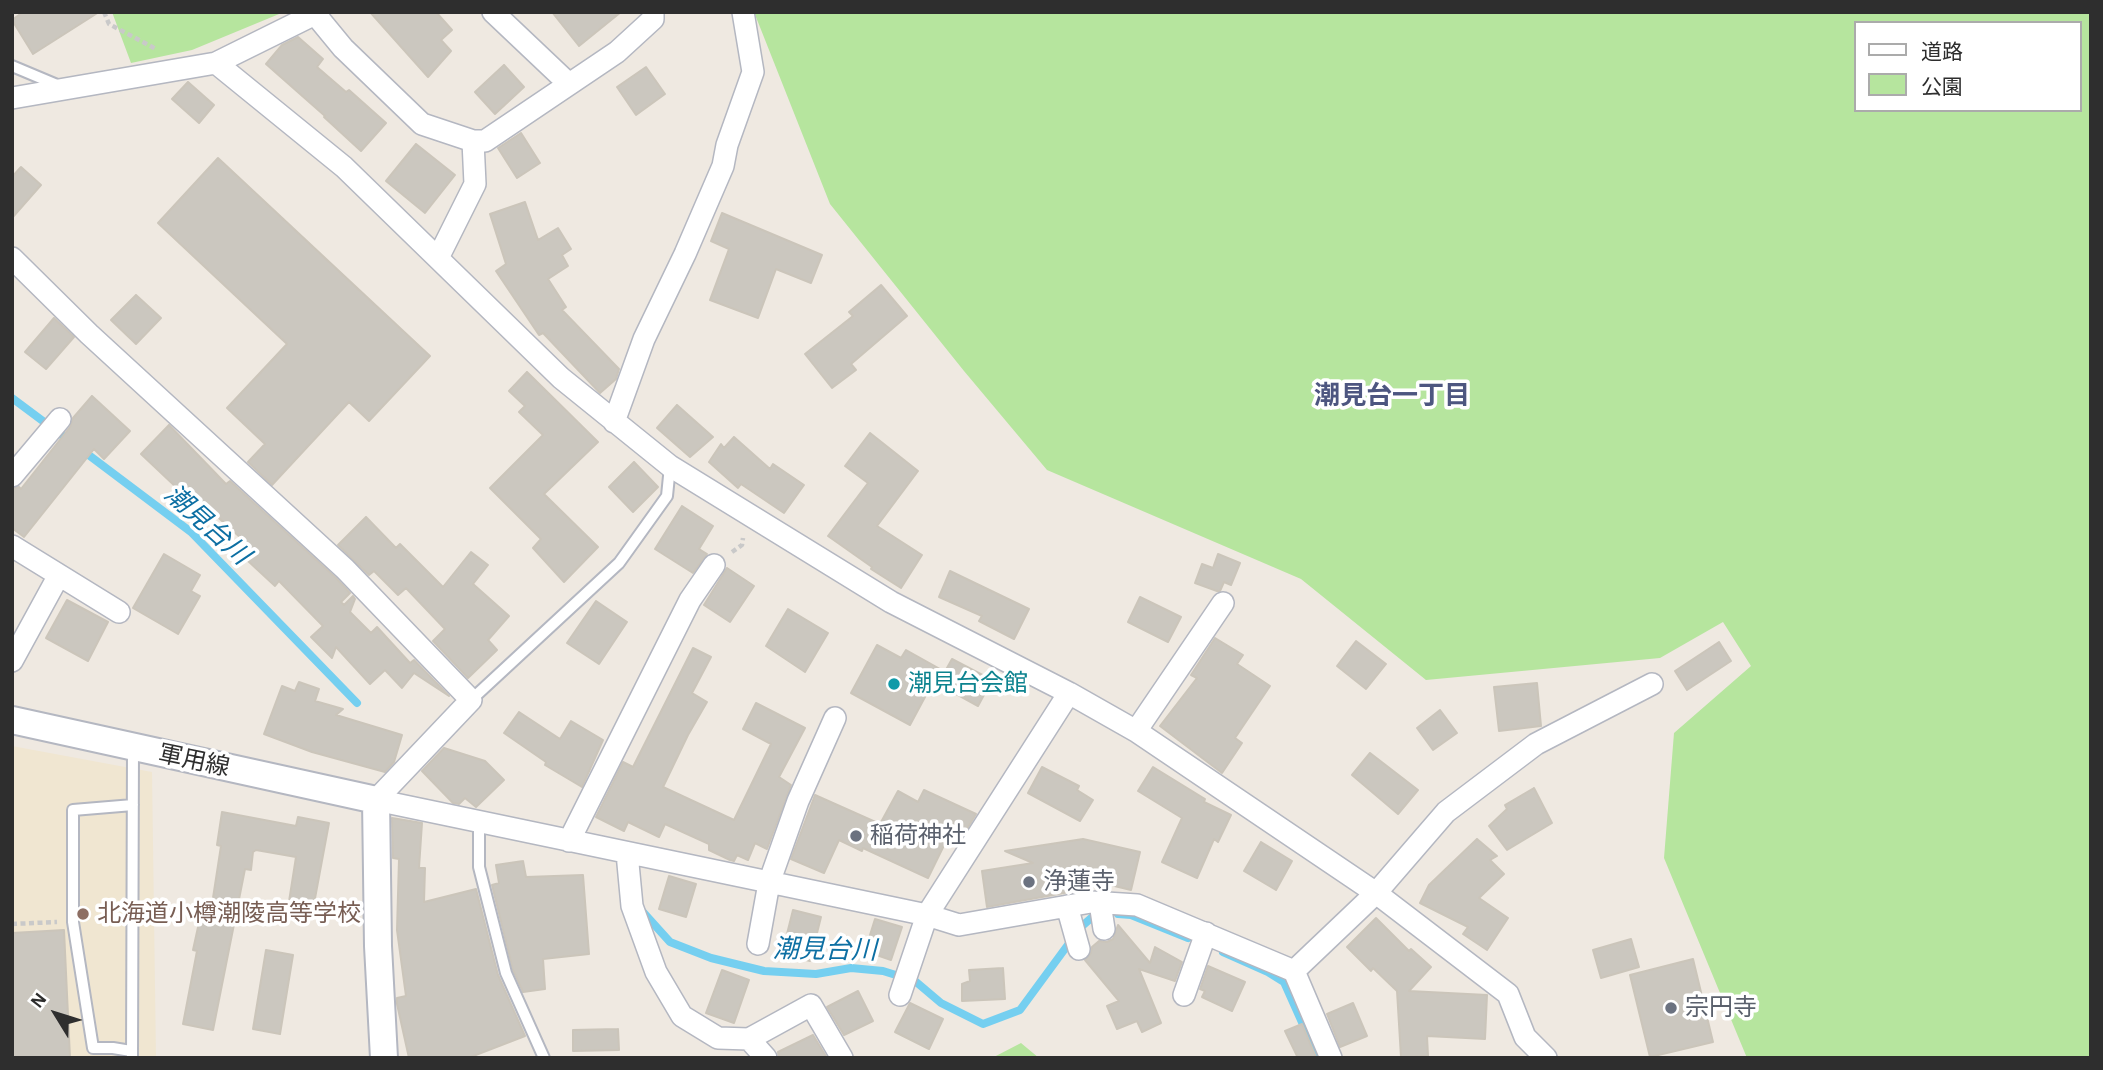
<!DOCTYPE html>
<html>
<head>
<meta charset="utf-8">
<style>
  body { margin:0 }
  #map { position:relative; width:2103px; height:1070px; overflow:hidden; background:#efe9e1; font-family:"Alegreya Sans","Noto Sans JP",sans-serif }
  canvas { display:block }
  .frame { position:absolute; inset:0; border:14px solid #2e2e2e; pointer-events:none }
  .legend { position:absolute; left:1854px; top:21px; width:228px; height:91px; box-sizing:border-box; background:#fff; border:2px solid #ababab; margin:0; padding:9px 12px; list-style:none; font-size:21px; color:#2e2e2e }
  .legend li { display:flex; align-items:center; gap:14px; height:35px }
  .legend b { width:35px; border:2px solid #ababab }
  .north { position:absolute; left:21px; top:979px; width:70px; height:70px; -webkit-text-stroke:5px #fff; paint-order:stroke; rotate:308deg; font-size:19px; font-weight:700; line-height:28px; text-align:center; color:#2e2e2e }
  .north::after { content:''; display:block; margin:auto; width:24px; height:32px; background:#2e2e2e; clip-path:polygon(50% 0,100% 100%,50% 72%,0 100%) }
</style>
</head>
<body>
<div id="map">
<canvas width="2103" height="1070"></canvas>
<div class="frame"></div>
<ul class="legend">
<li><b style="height:9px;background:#fff"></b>道路</li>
<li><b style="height:19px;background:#b6e59e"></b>公園</li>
</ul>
<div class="north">N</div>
</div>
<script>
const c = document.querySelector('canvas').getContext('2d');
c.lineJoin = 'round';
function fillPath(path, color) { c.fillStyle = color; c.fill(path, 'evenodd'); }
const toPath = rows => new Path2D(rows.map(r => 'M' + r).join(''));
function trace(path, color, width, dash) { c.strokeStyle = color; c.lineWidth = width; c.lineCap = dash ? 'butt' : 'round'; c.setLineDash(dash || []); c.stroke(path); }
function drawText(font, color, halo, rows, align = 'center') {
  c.font = font + ' "Alegreya Sans","Noto Sans JP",sans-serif'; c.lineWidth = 7; c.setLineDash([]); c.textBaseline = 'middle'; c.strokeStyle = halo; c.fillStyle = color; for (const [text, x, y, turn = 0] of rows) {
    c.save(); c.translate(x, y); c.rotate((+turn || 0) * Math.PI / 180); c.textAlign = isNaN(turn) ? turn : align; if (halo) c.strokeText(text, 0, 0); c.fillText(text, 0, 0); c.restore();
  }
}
fillPath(toPath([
  [12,746,152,772,156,1058,12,1058]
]), '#f0e6d1');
fillPath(toPath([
  [112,12,284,12,192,50,131,63],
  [754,12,2091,12,2091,1058,1747,1058,1664,858,1674,733,1751,666,1723,622,1660,658,1426,680,1301,579,1047,470,964,371,830,204],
  [1856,23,2080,23,2080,110,1856,110],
  [1021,1043,1039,1058,992,1058]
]), '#b6e59e');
trace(toPath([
  [12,398,71,442],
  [82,450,191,532,357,703],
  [642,911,670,942,711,958,764,971,816,974,851,968,883,971,915,981,941,1003,983,1024,1020,1010,1081,927,1098,912],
  [1118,914,1131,915,1188,938],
  [1223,952,1268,972,1284,982,1318,1058]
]), '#75cff0', 8);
const building = toPath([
  [23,12,99,12,33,54,12,20,23,12],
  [370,12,436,12,452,30,441,40,451,51,428,77,370,12],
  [552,12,621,12,579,46,552,12],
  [298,37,323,59,317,67,346,92,349,90,386,123,361,151,324,117,325,116,266,64,282,45,298,37],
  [504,65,524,87,495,114,475,92,504,65],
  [646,67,665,94,636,115,617,87,646,67],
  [188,82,214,105,199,123,172,99,188,82],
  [521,133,540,163,517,178,498,148,521,133],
  [416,144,455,175,425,213,386,181,416,144],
  [218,158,430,356,369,421,349,402,272,485,248,462,265,444,227,408,287,344,158,223,218,158],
  [21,167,41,185,12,218,12,177,21,167],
  [525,202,538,240,558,228,571,249,562,255,568,266,548,279,566,307,562,310,619,369,616,379,600,393,543,333,539,335,496,271,506,264,490,214,525,202],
  [722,213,822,255,811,283,776,269,758,318,710,300,729,249,711,241,722,213],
  [881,285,907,316,851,364,856,370,832,388,805,354,853,316,849,312,881,285],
  [136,295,161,318,136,344,111,320,136,295],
  [54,318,74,337,46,369,25,352,54,318],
  [527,372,598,442,544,494,598,547,564,582,533,548,541,539,490,488,543,435,519,412,525,406,509,391,527,372],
  [92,396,130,431,104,459,94,449,24,537,12,528,12,489,19,487,21,489,70,427,73,418,92,396],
  [677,405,713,437,690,457,657,428,677,405],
  [169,425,226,484,230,481,336,578,350,593,341,602,344,605,353,596,355,599,350,612,371,633,377,627,410,663,414,660,449,696,414,673,402,688,385,670,370,684,336,647,332,658,311,637,323,626,279,581,275,586,234,548,242,539,201,502,192,511,173,492,177,488,141,454,169,425],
  [870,433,918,471,877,526,922,555,901,588,871,569,872,567,828,536,868,483,845,466,870,433],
  [734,437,770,469,773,464,804,485,784,513,741,484,738,488,709,462,721,444,724,448,734,437],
  [634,462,658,487,633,512,609,487,634,462],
  [682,506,713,526,699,549,707,554,693,573,655,549,682,506],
  [366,517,396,548,400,544,443,587,471,552,488,565,473,584,509,616,488,640,497,650,468,678,433,641,445,629,406,588,398,595,374,571,369,575,338,545,366,517],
  [164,554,200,575,191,591,200,596,178,634,133,608,164,554],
  [1218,554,1240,563,1231,585,1224,582,1220,591,1217,591,1195,583,1202,564,1213,568,1218,554],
  [727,568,754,586,730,622,704,605,727,568],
  [950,571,1029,609,1014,639,979,621,982,616,939,597,950,571],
  [1140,597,1181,617,1168,642,1128,622,1140,597],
  [67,600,108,622,88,661,46,638,67,600],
  [596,601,627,622,599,664,567,643,596,601],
  [788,609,828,633,805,672,766,646,788,609],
  [1215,638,1243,655,1237,664,1270,686,1235,738,1242,743,1222,773,1160,726,1197,678,1191,675,1215,638],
  [1356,641,1386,664,1366,689,1337,666,1356,641],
  [1719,642,1731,661,1687,690,1675,671,1719,642],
  [877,645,901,658,906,650,940,669,910,725,851,693,877,645],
  [693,648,711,657,692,693,707,702,688,735,663,787,734,820,771,744,743,729,756,703,805,728,779,777,791,785,767,849,755,843,748,860,737,855,734,861,730,860,709,850,709,844,665,824,659,837,628,822,624,831,596,817,623,762,633,767,693,648],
  [952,659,992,680,978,706,938,684,952,659],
  [299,682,319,689,315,701,343,709,336,715,402,735,394,762,385,772,312,752,264,734,282,686,295,691,299,682],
  [1537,683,1541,726,1499,731,1494,687,1537,683],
  [1440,710,1457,733,1433,750,1417,728,1440,710],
  [519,712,560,739,571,721,603,740,582,787,545,765,546,762,504,733,519,712],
  [444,748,485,761,504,780,476,807,465,798,459,804,453,803,422,771,444,748],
  [1370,753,1418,790,1398,814,1352,775,1370,753],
  [1042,767,1079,786,1077,790,1093,800,1080,821,1028,793,1042,767],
  [1153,767,1205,799,1204,802,1231,815,1218,842,1214,839,1197,878,1162,862,1182,818,1138,791,1153,767],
  [1534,788,1552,823,1507,850,1489,826,1507,809,1505,805,1534,788],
  [924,790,976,814,964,834,952,829,928,878,863,848,862,851,839,840,824,873,791,859,815,795,880,824,898,791,918,802,924,790],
  [222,812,296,826,298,817,329,823,313,909,288,908,296,857,256,850,253,852,251,870,245,869,213,1030,183,1024,197,951,193,950,202,909,211,911,221,846,217,845,222,812],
  [392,818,422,823,419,868,425,868,424,902,476,889,498,975,525,1036,468,1058,409,1058,397,1004,397,998,406,996,397,930,399,859,393,858,392,818],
  [1083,839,1140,852,1131,890,1073,876,1075,891,987,907,982,871,1033,863,1005,851,1083,839],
  [1477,839,1497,856,1490,860,1504,874,1479,898,1508,918,1487,950,1463,934,1468,927,1420,903,1429,885,1477,839],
  [1261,842,1292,861,1276,890,1244,871,1261,842],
  [523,861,526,877,583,875,589,954,543,959,545,989,523,992,513,970,492,885,499,883,496,865,523,861],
  [669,876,696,884,686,917,659,909,669,876],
  [793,910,821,917,810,961,782,954,793,910],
  [1376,918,1409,951,1411,949,1431,967,1409,991,1487,995,1485,1039,1427,1036,1428,1056,1401,1057,1397,991,1373,968,1371,971,1347,947,1376,918],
  [875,919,902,927,891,960,865,951,875,919],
  [1118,925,1150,963,1155,947,1182,962,1175,981,1139,969,1161,1023,1142,1032,1137,1021,1117,1029,1107,1006,1119,1001,1085,960,1091,953,1092,947,1099,941,1107,942,1113,939,1118,925],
  [64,930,70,1058,12,1058,12,933,64,930],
  [1631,939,1639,967,1601,978,1593,950,1631,939],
  [266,950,293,955,280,1034,253,1029,266,950],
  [1693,959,1713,1042,1650,1057,1630,975,1693,959],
  [1208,966,1245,982,1232,1011,1202,997,1205,991,1200,989,1208,966],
  [1003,968,1005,999,962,1001,962,984,970,981,969,970,1003,968],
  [722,970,749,980,734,1023,706,1013,722,970],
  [858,991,873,1021,844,1035,827,1007,858,991],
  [910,1003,943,1019,929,1049,895,1032,910,1003],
  [1353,1003,1367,1036,1340,1047,1327,1014,1353,1003],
  [1302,1024,1316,1057,1313,1058,1298,1058,1285,1031,1302,1024],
  [618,1029,619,1050,573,1051,573,1030,618,1029],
  [813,1035,827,1058,779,1058,778,1052,813,1035]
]);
fillPath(building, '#cbc7bf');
trace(building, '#cbc5ba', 2);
const service = toPath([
  [12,66,62,87],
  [471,700,619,563,667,496,670,466],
  [479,822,479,867,506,973,544,1058],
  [131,1051,113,1048,93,1048,73,922,73,810,133,805],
  [132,1058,133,748]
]);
const minor = toPath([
  [493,12,569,84],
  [315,14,343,48,422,124,473,141,485,141,617,52,653,19,653,12],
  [216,63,344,167,561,378,670,466,891,602,1069,693,1136,731,1376,893,1508,994,1525,1037,1546,1058],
  [12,98,216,63,319,12],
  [12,258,89,334,345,569,471,700,376,800],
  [438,258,475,184,473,141],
  [614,422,644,339,685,254,723,166,727,145,753,72,743,12],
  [12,476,60,419],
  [12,546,119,612],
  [12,661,59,575],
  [1136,731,1223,603],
  [376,800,927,915,959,925,1091,902,1137,905,1294,971,1331,1058],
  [569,841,690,600,714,565],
  [627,853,632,906,656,972,682,1016,718,1038,749,1039,766,1058],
  [1100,903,1104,929],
  [1067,906,1079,949],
  [758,944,769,883,798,801,835,718],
  [1294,971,1376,893,1446,812,1536,744,1652,684],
  [900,995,927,915,1069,693],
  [1184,995,1206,933],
  [749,1039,811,1005,842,1058]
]);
const tertiary = toPath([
  [12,720,376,800,378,946,384,1058]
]);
trace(service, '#b4b7c1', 14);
trace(minor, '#b4b7c1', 24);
trace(tertiary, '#b4b7c1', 30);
trace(toPath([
  [104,12,109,24,156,49],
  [732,552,742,545,743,538],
  [12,924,57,922]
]), '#c9c9c9', 4.5, [5, 3.5]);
trace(service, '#fff', 10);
trace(minor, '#fff', 21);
trace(tertiary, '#fff', 26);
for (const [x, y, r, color] of [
  [894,684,7,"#0f9aa8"],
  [856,836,7,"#6b7280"],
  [1029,882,7,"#6b7280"],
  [83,914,7,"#8d6e63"],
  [1671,1008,7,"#6b7280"]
]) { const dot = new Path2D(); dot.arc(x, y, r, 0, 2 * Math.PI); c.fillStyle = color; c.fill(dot); trace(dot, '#fff', 2.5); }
drawText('24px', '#0d838f', '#fff', [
  ["潮見台会館",908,684]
], 'left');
drawText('24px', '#2e2e2e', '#fff', [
  ["軍用線",194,761,12]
]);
drawText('24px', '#5b616d', '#fff', [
  ["稲荷神社",870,836],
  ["浄蓮寺",1043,882],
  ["宗円寺",1685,1008]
], 'left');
drawText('24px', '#785e54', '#fff', [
  ["北海道小樽潮陵高等学校",97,914]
], 'left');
drawText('bold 26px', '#4d5680', '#fff', [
  ["潮見台一丁目",1392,396]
]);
drawText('italic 26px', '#0d6fa3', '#fff', [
  ["潮見台川",207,525,42],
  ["潮見台川",825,950,1]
]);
</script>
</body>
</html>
